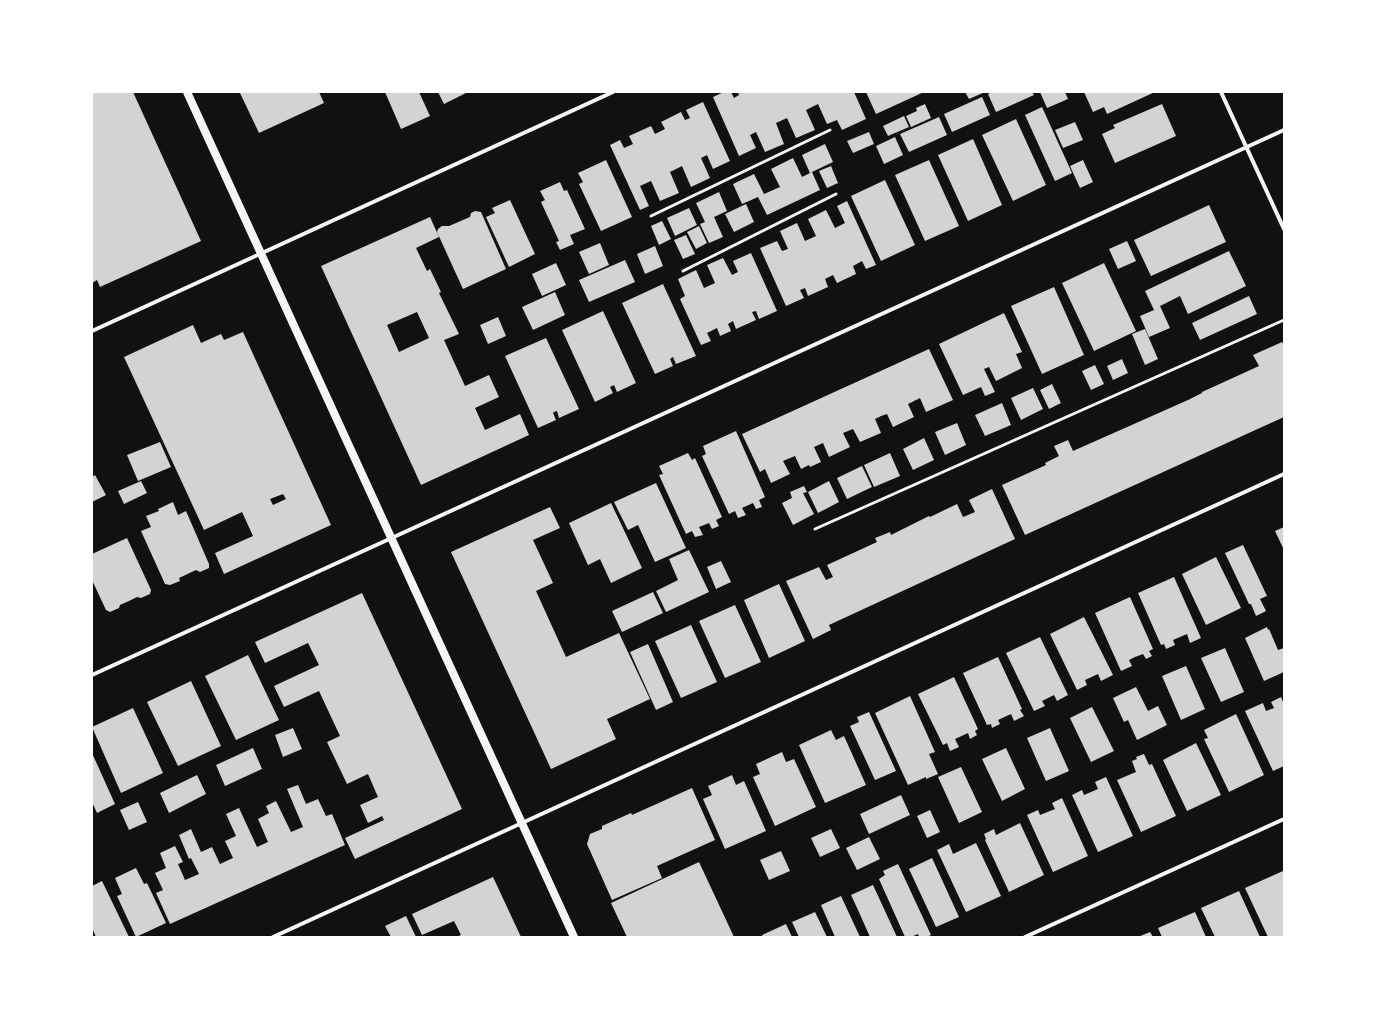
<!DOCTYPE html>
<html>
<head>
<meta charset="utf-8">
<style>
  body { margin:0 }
  #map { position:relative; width:1376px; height:1029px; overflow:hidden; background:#111; font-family:"DM Sans",sans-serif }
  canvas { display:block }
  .frame { position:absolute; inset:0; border:93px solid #fff; pointer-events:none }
</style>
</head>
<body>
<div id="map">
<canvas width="1376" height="1029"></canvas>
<div class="frame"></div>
</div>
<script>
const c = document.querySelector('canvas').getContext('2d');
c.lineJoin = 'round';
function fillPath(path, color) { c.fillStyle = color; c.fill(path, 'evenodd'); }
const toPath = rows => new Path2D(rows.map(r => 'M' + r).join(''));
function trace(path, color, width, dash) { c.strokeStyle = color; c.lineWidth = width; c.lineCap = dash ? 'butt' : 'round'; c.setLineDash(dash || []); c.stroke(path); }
fillPath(toPath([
  [92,92,133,92,201,241,100,287,97,280,92,283],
  [242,92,319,92,324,103,259,133,240,93],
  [385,92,419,92,430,116,401,129],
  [438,92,468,92,444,104],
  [724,92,731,92,734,98,739,95,738,92,854,92,866,119,842,130,837,120,827,124,818,104,806,110,815,130,796,138,787,118,776,123,784,144,765,152,756,132,750,135,756,148,739,156,713,97],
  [866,92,924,92,876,114],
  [965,92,985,92,969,99],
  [992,92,1032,92,1034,95,996,112,988,94],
  [1040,92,1065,92,1068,99,1047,108],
  [1084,92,1155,92,1107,114,1104,107,1093,112],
  [982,97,990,115,952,132,944,114],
  [703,102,730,161,713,169,707,155,701,158,710,178,691,187,682,166,670,172,679,193,660,201,651,181,640,186,649,206,640,210,610,145,620,140,624,148,633,144,629,136,651,126,655,134,665,129,661,122,681,112,685,120,690,118,686,110],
  [925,104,931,118,911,127,906,116,917,111,916,108],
  [1162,104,1176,136,1115,163,1102,134,1115,128,1113,125],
  [1042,107,1072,173,1055,181,1025,115],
  [904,116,909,127,888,136,883,126],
  [939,117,947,135,909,152,900,134],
  [1016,119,1046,185,1013,201,982,135],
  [1075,122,1083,140,1063,148,1055,130],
  [869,132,874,144,853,153,847,141],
  [895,137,903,155,884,164,876,146],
  [973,139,1002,205,968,221,938,155],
  [825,144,833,162,812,172,820,190,767,215,758,197,742,204,733,184,754,174,764,194,780,187,771,169,793,158,802,177,810,173,802,155],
  [606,160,632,217,601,231,579,184,583,182,578,173],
  [929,160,959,226,925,241,895,175],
  [1083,160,1093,182,1080,188,1070,166],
  [831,166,838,183,827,188,819,171],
  [885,180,915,245,881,261,851,196],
  [560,182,564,191,567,190,585,229,570,235,574,244,560,250,556,242,559,241,541,202,545,200,540,191],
  [719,192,727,211,714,217,723,237,709,243,700,224,705,222,696,203],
  [510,200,535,254,509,267,486,217,495,213,492,208],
  [847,201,876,265,866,269,862,261,853,266,856,274,837,283,833,275,825,279,828,287,808,296,805,288,800,290,804,298,786,306,760,248,777,241,782,251,788,249,780,231,797,223,805,241,816,236,808,219,826,210,835,228,845,223,837,206],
  [746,204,754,222,734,232,725,214],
  [1209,205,1226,242,1151,276,1134,240],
  [689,208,697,225,675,236,667,218],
  [475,211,481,212,506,269,463,289,437,232,438,229,442,226,449,226,470,217,471,213],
  [430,217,439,237,416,248,427,271,430,269,441,292,439,293,459,334,444,340,465,386,489,375,499,397,475,408,485,430,520,414,529,435,421,485,321,266],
  [417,312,429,338,399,352,387,325],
  [662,221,671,239,659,245,651,226],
  [699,226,707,243,696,249,687,232],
  [686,235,695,254,683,259,674,240],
  [1127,241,1136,261,1118,269,1109,249],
  [600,243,609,265,589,274,579,252],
  [655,246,663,266,645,274,637,254],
  [1229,251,1246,286,1188,314,1180,296,1160,306,1170,328,1149,337,1140,316,1154,310,1145,291],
  [751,253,777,311,759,319,756,311,752,312,756,320,736,329,733,321,728,324,731,331,720,336,717,328,707,333,711,341,701,345,680,299,685,296,678,279,696,270,704,288,715,283,707,265,723,258,732,275,738,272,733,261],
  [625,260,635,282,589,302,579,280],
  [556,263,566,285,542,296,532,274],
  [1104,263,1136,331,1094,351,1062,283],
  [663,284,696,356,676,364,673,357,670,359,673,366,655,374,622,303],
  [1054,287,1084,355,1042,374,1011,306],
  [555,292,565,315,533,330,522,307],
  [1249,296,1257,314,1200,340,1192,323],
  [603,311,636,383,617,392,614,385,610,387,613,393,595,402,562,330],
  [1004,313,1022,352,1016,354,1022,368,996,381,989,367,984,369,995,392,985,396,981,387,963,395,939,344],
  [498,317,506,336,488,344,480,325],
  [193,325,201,343,221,334,224,340,243,332,331,525,224,574,215,553,253,536,242,512,204,530,124,357],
  [283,494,286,499,273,505,270,499],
  [1145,329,1158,359,1145,365,1132,334],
  [546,338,579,409,559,418,557,411,554,412,553,413,556,420,538,428,505,356],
  [1282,342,1284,345,1284,417,1025,535,1002,485,1046,465,1045,463,1059,456,1054,446,1068,440,1073,451,1188,400,1202,393,1202,392,1259,366,1253,355],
  [929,349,953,400,926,412,920,398,908,404,914,417,893,427,887,414,881,416,875,419,881,433,860,442,853,429,843,433,850,447,829,457,823,443,814,447,821,462,810,467,809,465,801,469,795,456,783,461,790,474,771,483,765,469,760,472,742,434],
  [1122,359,1128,373,1113,380,1107,366],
  [1095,365,1104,384,1091,390,1082,371],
  [1052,384,1061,403,1049,409,1040,390],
  [1033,388,1043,409,1021,420,1011,398],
  [1002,403,1011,425,985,436,975,415],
  [957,423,966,445,945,455,935,432],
  [736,431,765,497,759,500,762,507,756,509,753,503,742,508,746,515,738,518,735,511,729,514,702,456,706,454,703,446],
  [924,438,934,460,913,470,903,449],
  [160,442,171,467,138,481,127,455],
  [688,453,692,460,695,458,722,517,716,520,719,526,712,529,709,523,699,527,703,535,695,537,692,531,686,534,659,475,663,474,659,466],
  [890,453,900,476,874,487,864,465],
  [862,466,872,487,847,499,837,478],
  [95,475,106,495,92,502,92,477],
  [141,481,147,493,124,504,118,491],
  [829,481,839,502,818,513,808,492],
  [656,483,686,548,655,562,638,525,628,530,614,502],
  [804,486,807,492,803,493,814,514,793,525,782,503,792,498,790,492],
  [992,489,1015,539,829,625,831,630,813,639,786,581,819,567,826,580,833,577,827,565,877,542,875,538,890,532,891,535,929,516,930,517,957,504,963,517,968,515,975,512,969,500],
  [173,502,178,515,186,511,209,564,209,568,200,572,196,570,179,578,180,581,170,585,165,584,141,531,151,527,146,516,159,511,158,509],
  [611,503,642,568,611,583,600,559,588,565,569,523],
  [550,507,560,528,533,540,553,583,536,591,566,657,619,633,650,699,607,719,616,739,551,769,451,552],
  [1284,527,1284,550,1275,531],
  [127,538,151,590,150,594,141,598,137,597,129,601,120,605,119,608,110,612,106,610,92,580,92,554],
  [1243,545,1267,596,1260,599,1266,611,1256,616,1251,604,1249,604,1225,553],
  [689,550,709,592,666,612,656,591,678,580,669,559],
  [1216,557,1241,608,1206,625,1182,574],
  [721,561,731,582,716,589,707,567],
  [1174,577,1201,638,1190,643,1187,634,1173,640,1175,645,1166,649,1164,644,1161,645,1138,593],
  [779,584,805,641,769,658,744,600],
  [653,592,663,613,622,632,612,611],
  [362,593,462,809,355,859,345,838,384,820,382,816,368,823,360,805,378,797,368,774,347,784,327,742,340,736,319,691,284,707,274,686,319,665,308,643,265,663,255,642],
  [1130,597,1153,649,1149,651,1152,656,1146,659,1143,654,1135,657,1129,660,1132,666,1121,671,1095,613],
  [735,605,761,662,725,678,699,621],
  [1084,617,1113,675,1101,681,1098,674,1085,680,1087,685,1077,690,1050,634],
  [691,625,717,682,681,698,655,641],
  [1267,627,1268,630,1269,629,1278,650,1284,648,1284,672,1264,681,1245,638],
  [1040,637,1068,695,1057,701,1054,695,1042,701,1045,706,1034,711,1006,653],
  [648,644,673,702,656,710,630,652],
  [1225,648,1244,692,1221,702,1201,658],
  [248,655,279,720,236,740,205,676],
  [998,657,1022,709,1020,710,1024,716,1014,721,1011,714,998,720,1000,724,992,728,991,724,987,725,963,673],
  [1186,666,1205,709,1181,720,1162,676],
  [954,677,978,729,975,731,977,735,970,739,968,733,955,739,959,747,950,751,947,743,943,745,918,694],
  [191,681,221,746,178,766,147,702],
  [1136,687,1148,711,1158,706,1167,725,1137,740,1128,720,1124,722,1113,698],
  [910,696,935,752,929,754,938,774,926,779,926,777,908,785,875,713],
  [1281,697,1284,704,1284,766,1273,771,1245,711,1263,703,1266,711,1274,708,1271,702],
  [1092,707,1114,751,1091,762,1070,718],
  [133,708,163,773,121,793,92,727],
  [869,712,896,771,875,780,850,726,859,722,857,717],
  [1236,714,1264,775,1229,792,1204,739,1208,738,1204,730],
  [293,728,302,749,283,757,275,735],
  [1050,728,1069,771,1046,781,1027,738],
  [831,730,836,740,844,736,866,785,825,803,799,745],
  [1196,743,1221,795,1187,811,1163,760],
  [253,748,262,769,225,786,216,765],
  [1006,748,1025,789,1002,801,982,759],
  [782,752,786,762,794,759,816,807,775,826,753,777,760,774,756,764],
  [92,753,115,804,97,813,92,802],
  [1144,754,1149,765,1152,764,1176,816,1141,832,1117,780,1136,772,1132,761,1137,759,1136,757],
  [961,767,982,812,959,823,938,777],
  [197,775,206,794,169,813,160,793],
  [732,775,736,785,744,781,766,831,725,849,703,799,712,795,708,786],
  [1106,777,1133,836,1098,852,1072,795,1082,790,1084,795,1098,789,1095,782],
  [298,785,306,804,318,799,326,816,332,814,345,845,170,924,156,893,163,890,155,873,166,868,160,853,175,846,183,862,178,864,185,880,199,874,191,858,189,859,179,835,191,829,201,852,212,847,220,864,233,858,225,841,236,836,226,814,239,808,257,847,268,842,258,819,269,813,266,806,276,801,291,832,303,827,287,789],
  [692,788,715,840,657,866,662,878,612,900,587,844,590,834,602,829,602,826,631,813,632,815],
  [901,795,910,815,869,834,860,814],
  [1062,798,1088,856,1053,872,1027,815,1038,810,1040,815,1055,809,1052,803],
  [138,802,147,822,129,830,120,810],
  [930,810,940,832,927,838,917,816],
  [1020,823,1044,875,1009,892,985,840,986,839,984,834,994,829,996,835],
  [831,829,840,848,820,857,811,838],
  [869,837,880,859,857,870,846,848],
  [976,843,1001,896,966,912,937,850,949,844,953,854],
  [781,851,790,871,769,880,760,860],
  [932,858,959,917,936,927,909,869],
  [699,862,734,937,627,937,611,903],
  [898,864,931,935,926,937,919,937,918,934,911,937,905,937,879,879,885,875,883,871],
  [136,868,144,884,147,883,166,923,136,937,117,896,122,894,115,878],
  [1283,871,1284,873,1284,937,1268,937,1245,888],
  [493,877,521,937,456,937,461,935,454,921,422,935,412,914],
  [102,881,129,937,96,937,92,928,92,886],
  [873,885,897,937,870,937,858,910,851,895],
  [1239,891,1260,937,1215,937,1201,908],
  [841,896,860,937,835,937,821,905],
  [815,912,827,937,799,937,792,922],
  [1195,912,1206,937,1162,937,1158,928],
  [406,916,416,937,391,937,385,926],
  [786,924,792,937,763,937,762,935],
  [1150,932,1153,937,1138,937]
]), '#d3d3d3');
trace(toPath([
  [651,216,830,130],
  [683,271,836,194],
  [815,529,1284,320]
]), '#f5f5f5', 3);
trace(toPath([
  [1221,92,1284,229],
  [92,331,613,92],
  [92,675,1284,130],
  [273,937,1284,474],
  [1025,937,1284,819]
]), '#f5f5f5', 4);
trace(toPath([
  [187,92,574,937]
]), '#f5f5f5', 8);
</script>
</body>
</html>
